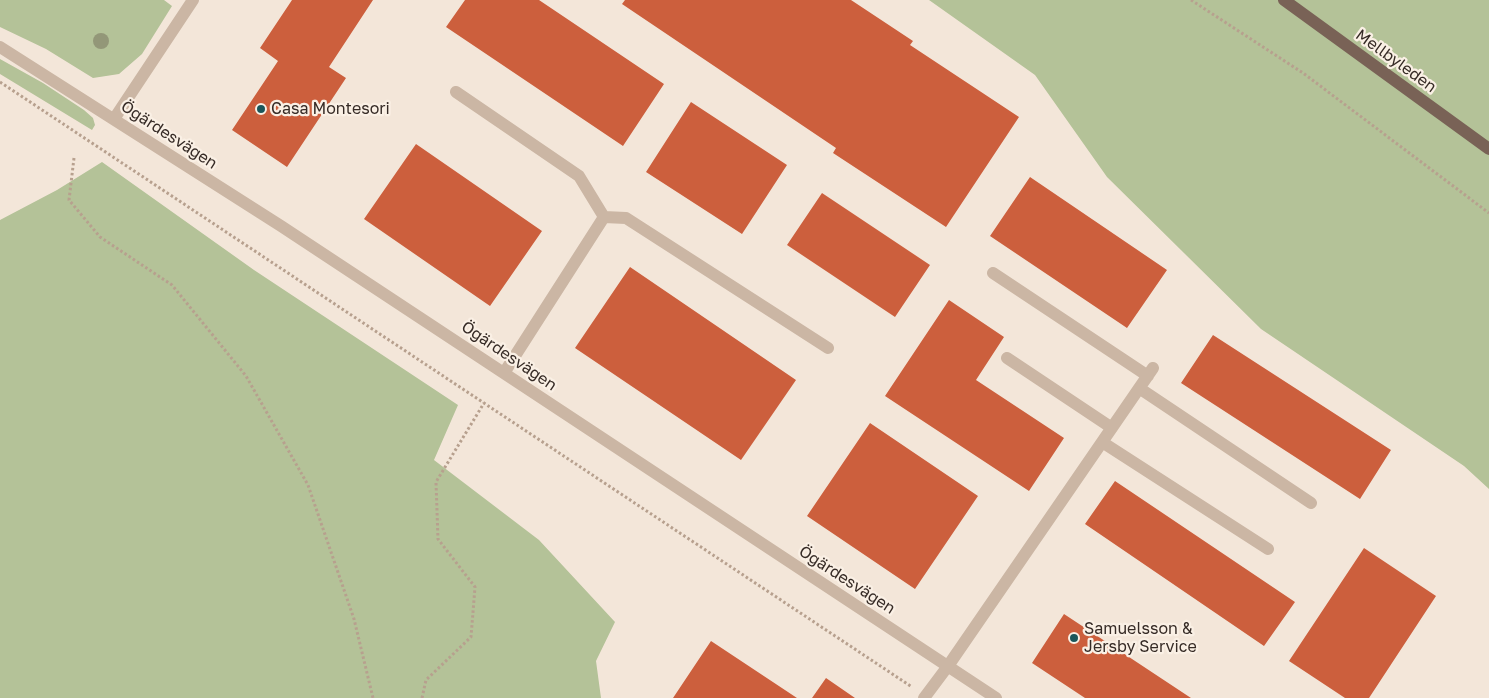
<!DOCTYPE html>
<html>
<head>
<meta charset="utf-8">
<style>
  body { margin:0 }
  canvas { display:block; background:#f3e6d9 }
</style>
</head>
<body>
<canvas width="1489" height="698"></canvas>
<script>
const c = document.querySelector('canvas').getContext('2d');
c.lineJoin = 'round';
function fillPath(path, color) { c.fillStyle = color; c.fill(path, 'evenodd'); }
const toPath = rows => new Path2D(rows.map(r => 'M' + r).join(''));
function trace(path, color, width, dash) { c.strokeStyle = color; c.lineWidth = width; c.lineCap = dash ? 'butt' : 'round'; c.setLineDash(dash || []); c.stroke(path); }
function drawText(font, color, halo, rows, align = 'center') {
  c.font = font + ' "Golos Text",sans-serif'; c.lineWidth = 4.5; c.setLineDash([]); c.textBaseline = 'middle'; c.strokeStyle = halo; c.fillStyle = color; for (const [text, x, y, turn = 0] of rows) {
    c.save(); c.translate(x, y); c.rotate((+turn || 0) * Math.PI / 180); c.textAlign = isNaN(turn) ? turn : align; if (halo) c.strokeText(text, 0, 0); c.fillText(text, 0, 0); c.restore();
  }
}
fillPath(toPath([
  [0,0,164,0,172,6,142,54,119,74,93,78,46,49,0,27],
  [929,0,1489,0,1489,489,1464,466,1261,329,1107,177,1035,75],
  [0,59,43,83,84,110,93,118,95,125,92,130,0,74],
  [102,162,254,270,458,405,434,460,539,540,615,622,596,661,601,698,0,698,0,220,57,190]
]), '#b4c298');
fillPath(toPath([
  [292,0,373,0,329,67,346,78,287,167,232,130,278,61,260,48],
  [465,0,539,0,664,84,623,146,446,27],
  [625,0,851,0,913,41,910,45,1019,117,946,227,833,153,836,148,622,4],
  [691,102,787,165,742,234,646,172],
  [416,144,542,231,490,306,364,219],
  [1030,177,1167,270,1127,328,990,236],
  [822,193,930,265,895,317,787,245],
  [630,267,796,380,741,460,575,348],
  [949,300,1004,337,976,380,1064,438,1029,491,885,396],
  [1213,335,1391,450,1360,499,1181,383],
  [870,423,978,496,915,589,807,516],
  [1115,481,1295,602,1264,646,1085,524],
  [1364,548,1436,596,1369,698,1345,698,1289,661],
  [1064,614,1191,698,1085,698,1032,663],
  [711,641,797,698,673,698],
  [826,678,855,698,812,698]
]), '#cc5f3d');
trace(toPath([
  [1191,0,1303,73,1489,213],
  [0,82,912,687],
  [74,158,69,200,100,237,172,285,246,376,308,485,354,619,373,698],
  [422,698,426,680,471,637,475,587,438,539,436,482,484,403]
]), '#b7a08e', 3, [2.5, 2.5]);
trace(toPath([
  [0,47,281,226,996,698],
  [456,92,579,176,604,217],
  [114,119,193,0],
  [993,273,1148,376],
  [1007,358,1112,428],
  [504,373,604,217,626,218,828,348],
  [1139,388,1311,503],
  [1102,442,1268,549],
  [924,698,948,666,1153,368]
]), '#cbb6a4', 12);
trace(toPath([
  [1284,0,1489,149]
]), '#796256', 12);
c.fillStyle = '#939778';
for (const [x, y] of [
  [101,41]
]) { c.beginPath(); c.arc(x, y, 8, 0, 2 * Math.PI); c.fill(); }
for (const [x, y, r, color] of [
  [261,109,5,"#1a565a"],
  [1074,638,5,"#1a565a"]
]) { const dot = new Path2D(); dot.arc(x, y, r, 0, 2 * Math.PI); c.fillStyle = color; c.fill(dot); trace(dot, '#faf0e5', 2); }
drawText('16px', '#362b26', '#faf0e5', [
  ["Mellbyleden",1396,61,36],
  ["Ögärdesvägen",169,135,33],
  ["Ögärdesvägen",509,356,34],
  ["Ögärdesvägen",847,580,33]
]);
drawText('16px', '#362b26', '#faf0e5', [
  ["Casa Montesori",271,109],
  ["Samuelsson &",1084,629],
  ["Jersby Service",1084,647]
], 'left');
</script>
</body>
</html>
